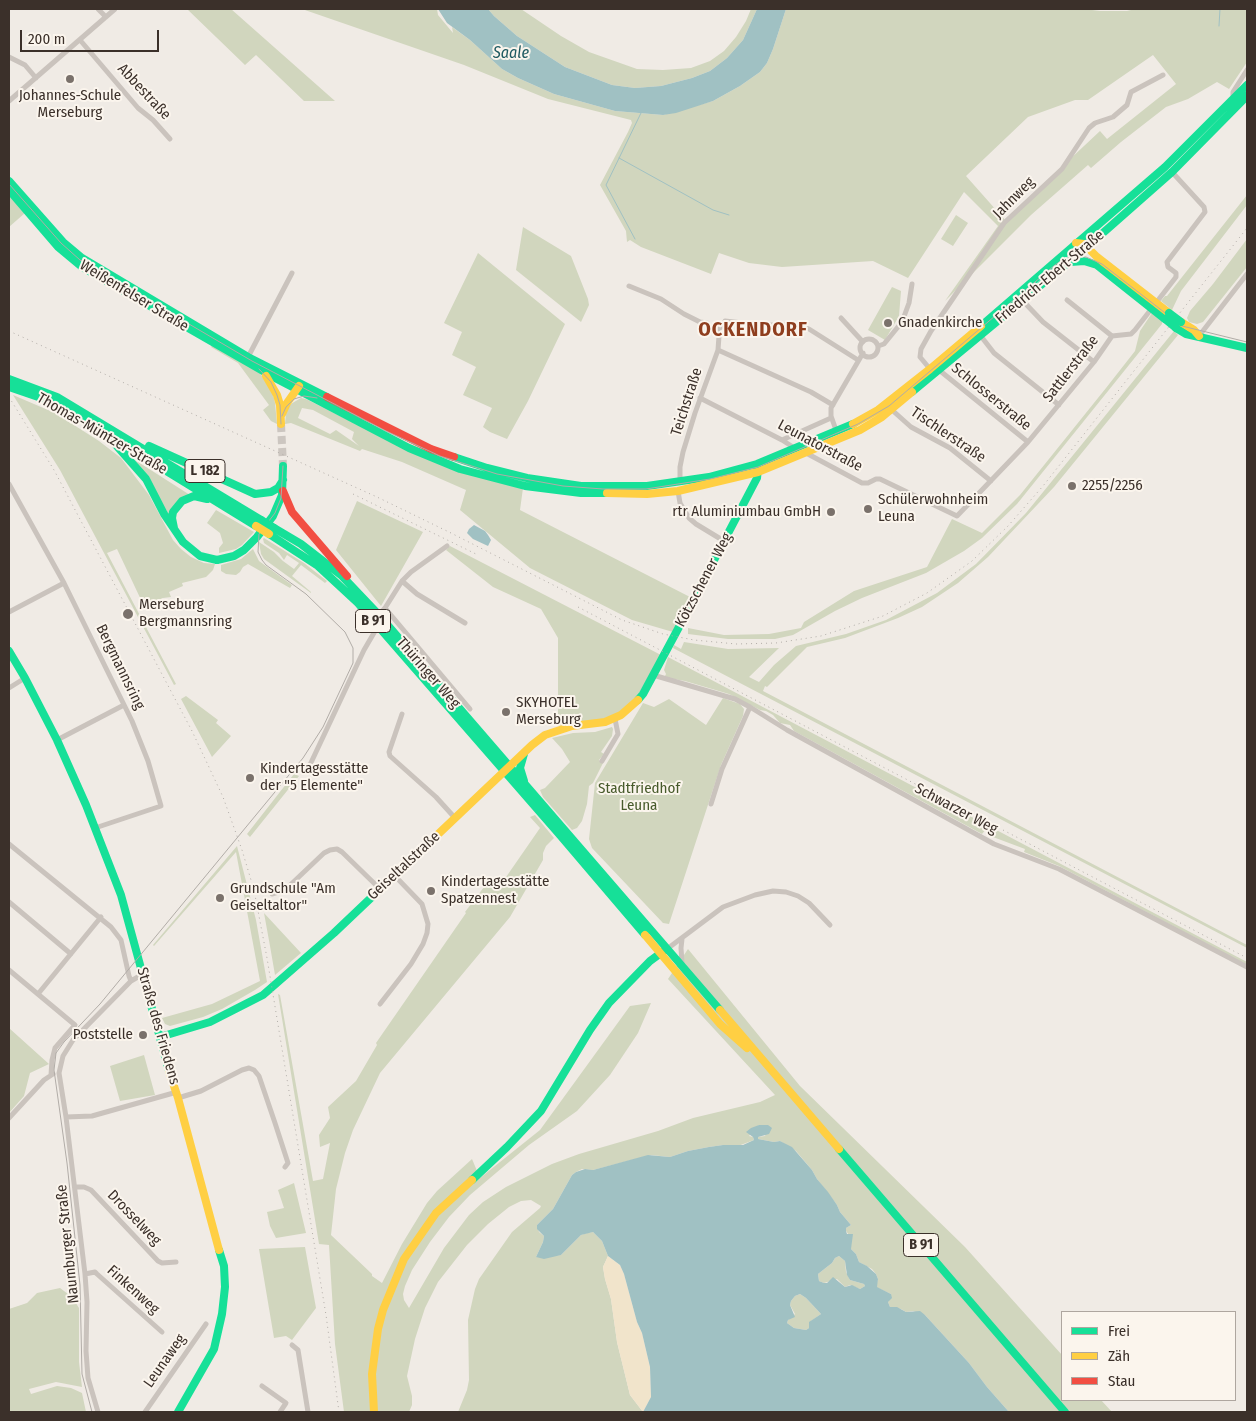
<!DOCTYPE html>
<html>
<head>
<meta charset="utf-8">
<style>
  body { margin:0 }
  #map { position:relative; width:1256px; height:1421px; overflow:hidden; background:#f0ebe5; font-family:"Fira Sans Condensed",sans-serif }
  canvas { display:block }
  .frame { position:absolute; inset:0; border:10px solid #3b302a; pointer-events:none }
  .legend { position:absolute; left:1061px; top:1311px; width:175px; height:90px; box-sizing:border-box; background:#fbf5ed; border:1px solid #aea69f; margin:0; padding:6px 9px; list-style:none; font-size:15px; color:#3b302a }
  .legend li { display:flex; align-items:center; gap:10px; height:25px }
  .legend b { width:25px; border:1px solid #aea69f }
  .scale { position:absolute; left:20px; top:30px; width:139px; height:22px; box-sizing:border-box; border:2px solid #3b302a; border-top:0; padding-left:6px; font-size:15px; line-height:18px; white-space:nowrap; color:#3b302a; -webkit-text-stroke:4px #fbf5ed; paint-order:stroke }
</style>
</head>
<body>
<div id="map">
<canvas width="1256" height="1421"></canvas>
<div class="frame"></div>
<ul class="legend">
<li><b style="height:6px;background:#16e098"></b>Frei</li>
<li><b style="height:6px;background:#ffcf43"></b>Zäh</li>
<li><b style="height:6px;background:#f24e42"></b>Stau</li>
</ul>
<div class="scale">200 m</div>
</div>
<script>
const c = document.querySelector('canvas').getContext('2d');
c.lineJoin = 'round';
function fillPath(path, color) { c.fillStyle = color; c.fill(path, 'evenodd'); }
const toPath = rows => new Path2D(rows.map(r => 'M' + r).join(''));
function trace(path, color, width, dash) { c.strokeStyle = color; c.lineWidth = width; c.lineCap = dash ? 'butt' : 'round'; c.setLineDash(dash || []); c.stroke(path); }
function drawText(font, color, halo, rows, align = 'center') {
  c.font = font + ' "Fira Sans Condensed",sans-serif'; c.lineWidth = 4; c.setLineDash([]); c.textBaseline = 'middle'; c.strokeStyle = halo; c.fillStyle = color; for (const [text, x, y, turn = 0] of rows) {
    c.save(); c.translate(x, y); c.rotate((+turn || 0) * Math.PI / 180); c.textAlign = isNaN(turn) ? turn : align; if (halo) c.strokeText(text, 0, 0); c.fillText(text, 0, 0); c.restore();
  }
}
fillPath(toPath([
  [187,9,231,9,335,101,304,101,256,55,245,65],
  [302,9,437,9,438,15,453,33,452,27,470,40,502,69,518,78,554,94,615,111,663,115,713,101,740,86,760,72,767,63,773,49,786,9,1084,9,1100,11,1127,11,1135,9,1247,9,1247,62,1229,89,1217,82,1188,99,1166,107,1121,142,1091,168,1088,165,1031,215,945,301,998,226,964,192,908,278,873,261,782,267,749,263,719,253,711,274,641,247,630,240,627,242,626,231,600,185,628,132,632,123,631,120,548,99,464,65],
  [1153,55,1176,84,1107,139,1100,131,1005,220,966,176,1028,117,1075,100,1088,100],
  [488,9,521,9,561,36,589,52,637,69,663,70,691,68,710,61,724,51,736,37,746,21,751,9,757,9,743,40,727,58,710,71,692,78,661,86,635,88,612,85,565,67,517,36,494,16],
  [9,194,25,213,9,227],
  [1247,195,1247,205,1181,291,1172,310,1161,301,1165,296,1167,296],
  [956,215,968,223,953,246,941,239],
  [523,227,571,256,588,299,589,305,581,322,516,270],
  [1247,239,1247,267,1203,322,1197,324,1189,322,1187,318,1190,311,1213,284],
  [478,253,565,324,528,401,507,439,490,432,483,427,492,408,463,395,476,367,452,355,462,332,444,323],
  [892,287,901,291,899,316,885,340,868,330],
  [1152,313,1162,321,1162,324,1017,504,982,538,964,551,926,573,862,598,835,611,793,635,775,639,728,639,688,634,688,628,724,635,769,634,801,628,804,622,854,591,927,567,952,519,982,533,1020,495,1106,388,1135,351,1140,331],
  [1174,331,1178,335,1054,487,988,557,958,583,922,607,898,618,845,638,807,647,767,687,765,686,763,691,1247,945,1247,948,673,648,674,645,681,649,684,642,728,649,779,648,749,677,759,682,774,665,796,646,846,634,886,620,937,593,976,564,1026,513],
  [213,344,259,372,264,379,273,394,275,403,277,424,271,421,263,410,269,405,238,363,211,347],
  [13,395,55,413,99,441,121,458,149,495,173,540,181,549,191,557,204,563,215,564,213,570,206,577,182,583,183,586,169,592,171,597,163,598,146,605,143,604,117,549,107,553,176,684,174,685,60,470],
  [301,398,306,399,412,452,523,488,520,510,690,597,690,600,673,632,632,620,530,568,460,510,466,490,402,462,362,449,360,451,291,423,285,424,286,413,289,405],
  [302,408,313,410,354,432,352,439,359,446,336,430,330,434,298,418],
  [135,460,190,495,170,516],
  [357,501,423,532,381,606,336,550],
  [216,510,254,532,242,545,236,549,219,553,219,548,223,543,220,533,207,523],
  [264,538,304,563,327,581,325,583,301,565,292,576,311,592,311,593,264,559,261,554,259,542,274,552,283,561,294,569,299,563,287,555,284,560,279,553,264,543,263,539],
  [450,546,661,655,638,695,626,708,607,719,558,726,558,638,541,609,493,587,446,550],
  [253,549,259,561,292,585,290,588,248,564,243,567,240,572,236,575,226,574,221,571,221,565,241,559],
  [668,657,1247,962,1247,965,1059,866,1024,852,1025,849,993,837,994,832,987,828,982,834,794,731,790,725,780,723,773,715,766,711,760,710,729,694,685,681,668,678,665,676,666,674,664,670],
  [186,696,218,720,216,723,231,736,212,757,181,699],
  [723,698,740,704,744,709,743,716,721,765,669,924,663,923,592,848,589,839,595,783,643,703,654,707,669,699,706,725],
  [612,727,613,729,612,736,601,752,604,754,599,760,603,763,593,783,589,786,587,804,582,821,577,828,572,830,543,797,540,790,545,788,570,762,562,749,552,738,573,733,595,732],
  [294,774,299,776,250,837,247,834],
  [535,815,554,838,546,846,543,853,543,860,510,917,380,1073,353,1130,345,1153,336,1189,331,1235,372,1274,372,1276,382,1283,402,1244,427,1203,437,1191,472,1159,480,1178,540,1130,630,1006,651,1003,638,1033,610,1075,577,1111,529,1145,470,1195,449,1217,430,1242,412,1270,405,1286,403,1294,404,1300,409,1308,444,1248,469,1215,483,1202,506,1187,552,1164,579,1154,658,1131,693,1118,760,1102,775,1095,668,979,688,949,800,1086,965,1247,1062,1355,1062,1400,1101,1400,1112,1412,1009,1412,987,1387,969,1363,925,1315,913,1311,906,1312,901,1309,890,1307,888,1302,891,1294,876,1287,878,1279,876,1274,872,1269,859,1262,856,1254,851,1249,849,1235,846,1231,846,1228,851,1225,840,1212,837,1205,817,1179,812,1170,796,1151,780,1141,774,1142,758,1139,758,1137,765,1136,768,1125,759,1125,749,1136,753,1137,754,1140,738,1146,723,1145,709,1147,688,1151,670,1157,651,1155,593,1170,582,1169,576,1172,572,1175,553,1209,537,1225,539,1232,544,1236,543,1242,536,1257,561,1255,581,1235,587,1233,593,1232,602,1241,608,1256,603,1267,605,1279,611,1299,617,1342,630,1395,643,1412,458,1412,467,1390,469,1380,468,1320,475,1289,479,1279,512,1232,540,1208,541,1206,531,1200,521,1201,509,1207,488,1224,467,1245,438,1282,425,1308,415,1339,407,1376,412,1396,412,1405,409,1412,344,1412,335,1344,329,1245,319,1244,278,994,280,995,313,1181,323,1179,330,1143,320,1147,319,1135,330,1118,328,1107,356,1081,377,1045,376,1043,466,913,465,912,484,887,504,880,540,828,530,817],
  [237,846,256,920,267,982,255,990,222,1009,203,1017,170,1026,165,1024,162,1018,212,1004,260,981,236,852,154,946,153,945],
  [264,913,301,953,275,975,270,946],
  [9,1028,49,1064,30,1073,24,1096,9,1113],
  [144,1055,155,1095,120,1101,110,1066],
  [294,1183,306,1233,276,1238,270,1226,267,1212,284,1208,278,1190],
  [305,1247,316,1308,292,1340,286,1336,274,1338,259,1249],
  [839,1256,845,1261,846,1272,850,1280,864,1284,865,1286,860,1289,850,1285,845,1287,837,1279,824,1283,819,1281,818,1274,832,1263,835,1258],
  [60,1288,72,1297,79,1308,79,1362,82,1387,56,1382,29,1389,31,1394,57,1386,71,1388,82,1393,86,1412,9,1412,9,1309,27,1303,37,1293],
  [800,1294,806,1298,821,1314,811,1321,809,1328,806,1330,794,1328,787,1323,788,1320,795,1314,790,1305,791,1301,795,1296]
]), '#d1d6be');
fillPath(toPath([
  [608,1256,620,1265,624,1274,637,1322,642,1333,650,1367,651,1397,643,1412,630,1395,617,1342,611,1299,605,1279,603,1267]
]), '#f1e4cb');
fillPath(toPath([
  [438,9,488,9,494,16,517,36,565,67,612,85,635,88,661,86,692,78,710,71,727,58,743,40,757,9,786,9,773,49,767,63,760,72,740,86,713,101,676,113,663,115,615,111,554,94,518,78,502,69,470,40,447,23],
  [474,525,485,531,488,535,491,540,488,546,473,539,467,533,469,529],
  [759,1125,768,1125,772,1128,769,1134,758,1137,758,1139,774,1142,780,1141,792,1147,812,1170,817,1179,828,1192,837,1205,840,1212,851,1225,846,1228,846,1231,847,1234,853,1234,851,1249,856,1254,859,1262,867,1266,876,1274,878,1279,877,1287,891,1294,892,1298,888,1302,890,1307,897,1307,906,1312,920,1311,925,1315,969,1363,987,1387,1009,1412,643,1412,651,1397,650,1367,642,1333,637,1322,624,1274,620,1265,608,1256,602,1241,593,1232,581,1235,561,1255,544,1259,536,1257,543,1242,544,1236,537,1229,537,1225,553,1209,572,1175,576,1172,585,1169,593,1170,648,1155,670,1157,688,1151,709,1147,723,1145,743,1145,754,1140,753,1137,746,1132,751,1128],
  [839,1256,845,1261,847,1275,850,1280,864,1284,865,1286,860,1289,852,1285,845,1287,833,1277,827,1283,824,1283,819,1281,818,1274,832,1263,835,1258],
  [800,1294,806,1298,821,1314,809,1322,809,1328,806,1330,794,1328,787,1323,788,1320,795,1317,790,1305,791,1301,795,1296]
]), '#a0c1c3');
trace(toPath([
  [1219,26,1220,9],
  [619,158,713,210,729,215],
  [635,239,606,185,641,113]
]), '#a0c1c3', 1);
trace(toPath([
  [281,424,283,466]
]), '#ccc6c0', 8, [8, 4]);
trace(toPath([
  [98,9,106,17],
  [80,40,138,108,153,120,170,139],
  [9,57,25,65,36,78],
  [1233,99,1233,92,1247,70],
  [9,101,115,9],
  [629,286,661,299,684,314,700,322,707,323,713,330,717,330],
  [1067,300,1112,336],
  [1023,301,1043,322,1094,362],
  [841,318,863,342],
  [717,330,724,325,725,321,760,325,798,325,809,329,858,360],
  [980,335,994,353,1059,405],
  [1199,336,1247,274],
  '860 348a9 9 0 1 1 18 0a9 9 0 1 1-18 0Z',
  [878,346,884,344,902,322,909,303,912,284],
  [718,350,811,392,833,405],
  [247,359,292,273],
  [930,369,920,357,921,349,931,331,1004,223,1062,169,1089,128,1095,123,1113,117,1127,105,1131,92,1163,75],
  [939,370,1028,442],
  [700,398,782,440,796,449],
  [892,410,911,427,950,448,991,481],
  [836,430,831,416,831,408,863,353],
  [782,440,831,418],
  [806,453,862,483,868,483,876,479,880,479,957,516,1028,442,1094,362,1112,336,1131,334,1135,330,1176,277,1176,273,1168,267,1167,262,1205,212,1204,207,1172,172],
  [680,482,680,467,683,452,695,413,718,350,719,336,717,330],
  [9,484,64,583,132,721,148,761,161,806,95,828],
  [678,491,680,503,689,518,696,524,724,541],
  [402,581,417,594,465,623],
  [385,608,470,709],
  [9,612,64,583],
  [379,615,385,608,402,581,411,572,447,546],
  [653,675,735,699,750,707,787,730,994,844,1059,869,1247,967],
  [9,688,25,678],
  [402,714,389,752,390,756,436,797,455,818],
  [57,740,124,705],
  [602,761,618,734,615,719],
  [308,769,364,650,378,626],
  [711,804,722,769,750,707],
  [9,844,111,927,121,940,129,976,131,981],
  [272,894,285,890,324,853,330,850,337,849,342,852,379,888],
  [9,902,71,954],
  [682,939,681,948,682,963],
  [667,949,723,907,755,895,773,891,786,892,798,896,809,903,830,925],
  [9,970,75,1025,55,1048,52,1060,51,1075],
  [38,994,101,917],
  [380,1004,411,964,423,944,427,933,428,924,422,904,394,875],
  [178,1098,201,1091,242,1070,249,1068,254,1070,259,1076,275,1123,288,1163,285,1167],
  [66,1117,92,1116,177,1092],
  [9,1118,44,1080,53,1074],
  [75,1187,84,1187,91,1190,158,1261,162,1263,176,1262],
  [85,1274,95,1272,97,1274,162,1332],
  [292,1345,298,1350,308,1412],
  [262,1386,286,1403,280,1412],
  [98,1412,88,1378,86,1351,87,1302,85,1274,66,1117,59,1073,63,1056,73,1040,131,981,143,974],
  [145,1412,206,1324]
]), '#cac3bd', 5);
trace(toPath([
  [9,181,63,242,82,258,248,357,327,397],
  [9,190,58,247,82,267,277,379,409,448,460,469,525,486,581,493,607,493],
  [1071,262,1084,261,1097,265,1165,319],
  [981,326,1165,167,1247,85],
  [1176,328,1186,334,1247,348],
  [9,379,57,397,261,520],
  [9,387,47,400,85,421,256,526],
  [912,392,1087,247,1172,172,1247,96],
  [116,445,146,479,164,514,183,542,200,556,217,560],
  [149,446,255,494,271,492,278,488,283,480],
  [454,457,487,468,527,478,581,486,647,486,709,477,757,464,853,424],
  [174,528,172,518,173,512,182,501,194,496,207,499],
  [274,528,301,544,341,575,379,615,720,1010],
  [269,534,318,566,358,603,560,835,645,935],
  [217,560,234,556,244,550,257,537,273,516,282,495,283,466],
  [9,651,25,678,57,740,86,805,121,895,169,1071],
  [638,700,643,694,679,627,757,478,758,469],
  [524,754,520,768,524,781],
  [160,1037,210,1022,263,995,334,933,414,857],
  [839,1149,1065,1412],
  [472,1180,507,1147,541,1111,590,1030,609,1003,650,961,665,950],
  [178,1412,214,1349,222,1314,225,1287,224,1266,219,1250]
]), '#16e098', 8);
trace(toPath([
  [1076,243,1084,244,1097,257,1169,313],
  [1181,322,1194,330,1199,336],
  [266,376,277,395,280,405,281,424],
  [282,414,287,403,299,386],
  [853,424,878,410,930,369,981,326],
  [607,493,647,494,678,491,758,472,860,430,882,417,912,392],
  [414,857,532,745,545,735,572,726,605,722,621,715,638,700],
  [645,935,720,1024,747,1048],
  [720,1010,839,1149],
  [169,1071,178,1098,219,1250],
  [374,1412,372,1374,378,1329,383,1310,404,1259,436,1213,472,1180]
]), '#ffcf43', 8);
trace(toPath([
  [327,397,431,449,454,457],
  [283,491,292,512,347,576]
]), '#f24e42', 8);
trace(toPath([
  [9,184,61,243,80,260,252,361,386,431,440,456,497,474,563,486,603,489,646,489,710,479,758,467,858,424,889,406,1055,265,1064,259,1072,257,1086,257,1102,264,1182,326,1247,342],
  [259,369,271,382,277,395,280,405,281,424],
  [282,416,286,407,294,399,304,396,317,398],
  [92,1412,82,1374,80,1285,67,1163,54,1070,56,1053,64,1042,100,1004,303,758,323,727,353,663,353,648,345,632,306,594,266,565,262,560,258,552,259,534,275,513,281,498,283,466]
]), '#b1aca7', 1);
trace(toPath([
  [9,331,377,497,451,533,622,620,663,634,694,640,736,644,776,643,821,636,883,616,927,593,972,561,1008,526,1043,486,1247,228],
  [9,397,54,470,192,731,223,797,242,850,254,890,267,958,326,1315,339,1412],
  [353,494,478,555],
  [578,607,1247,958]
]), '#b1aca7', 1, [1, 4]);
trace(toPath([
  [1169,313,1181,322],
  [1165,319,1176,328],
  [261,520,274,528]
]), '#16e098', 8);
trace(toPath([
  [256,526,269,534]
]), '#ffcf43', 8);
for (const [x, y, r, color] of [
  [70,79,5,"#7a716b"],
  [888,323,5,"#7a716b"],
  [1072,486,5,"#7a716b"],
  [868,509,5,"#7a716b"],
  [831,512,5,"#7a716b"],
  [128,614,6,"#7a716b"],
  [506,712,5,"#7a716b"],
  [250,778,5,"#7a716b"],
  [431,891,5,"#7a716b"],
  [220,898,5,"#7a716b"],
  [143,1035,5,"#7a716b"]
]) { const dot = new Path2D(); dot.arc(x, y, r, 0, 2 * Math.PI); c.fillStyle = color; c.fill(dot); trace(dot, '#fbf5ed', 2); }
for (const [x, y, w] of [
  [205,471,40],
  [373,621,35],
  [921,1245,35]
]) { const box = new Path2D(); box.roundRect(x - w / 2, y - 11.5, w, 23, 4); c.fillStyle = '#fbf5ed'; c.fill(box); trace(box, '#3b302a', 1); }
drawText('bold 14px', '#3b302a', null, [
  ["L 182",205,471],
  ["B 91",373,621],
  ["B 91",921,1245]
]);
drawText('15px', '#3b302a', '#fbf5ed', [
  ["Abbestraße",144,92,47],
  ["Jahnweg",1014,198,-45],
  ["Friedrich-Ebert-Straße",1050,277,-40],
  ["Weißenfelser Straße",134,296,31],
  ["Sattlerstraße",1071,369,-52],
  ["Schlosserstraße",991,397,39],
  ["Teichstraße",687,402,-72],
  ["Thomas-Müntzer-Straße",102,434,30],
  ["Tischlerstraße",948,435,34],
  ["Leunatorstraße",820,446,28],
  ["Kötzschener Weg",704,580,-62],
  ["Bergmannsring",120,667,64],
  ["Thüringer Weg",428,673,49],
  ["Schwarzer Weg",956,809,28],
  ["Geiseltalstraße",404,866,-43],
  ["Straße des Friedens",158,1026,74],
  ["Drosselweg",134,1218,46],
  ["Naumburger Straße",68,1244,-96],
  ["Finkenweg",133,1290,42],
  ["Leunaweg",165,1361,-55]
]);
drawText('15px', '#3b302a', '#fbf5ed', [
  ["Johannes-Schule",70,96,"center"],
  ["Merseburg",70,113,"center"],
  ["Gnadenkirche",898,323],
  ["2255/2256",1082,486],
  ["Schülerwohnheim",878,500],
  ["Leuna",878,517],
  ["rtr Aluminiumbau GmbH",821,512,"right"],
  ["Merseburg",139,605],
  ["Bergmannsring",139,622],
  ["SKYHOTEL",516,703],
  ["Merseburg",516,720],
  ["Kindertagesstätte",260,769],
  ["der \"5 Elemente\"",260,786],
  ["Kindertagesstätte",441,882],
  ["Spatzennest",441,899],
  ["Grundschule \"Am",230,889],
  ["Geiseltaltor\"",230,906],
  ["Poststelle",133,1035,"right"]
], 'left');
drawText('15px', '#485b2c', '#fbf5ed', [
  ["Stadtfriedhof",639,789],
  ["Leuna",639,806]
]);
drawText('italic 16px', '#1d5960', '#fbf5ed', [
  ["Saale",511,54]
]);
c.letterSpacing = '1px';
drawText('bold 20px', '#8f3e1e', '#fbf5ed', [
  ["OCKENDORF",753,330]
]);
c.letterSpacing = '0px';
</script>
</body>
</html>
